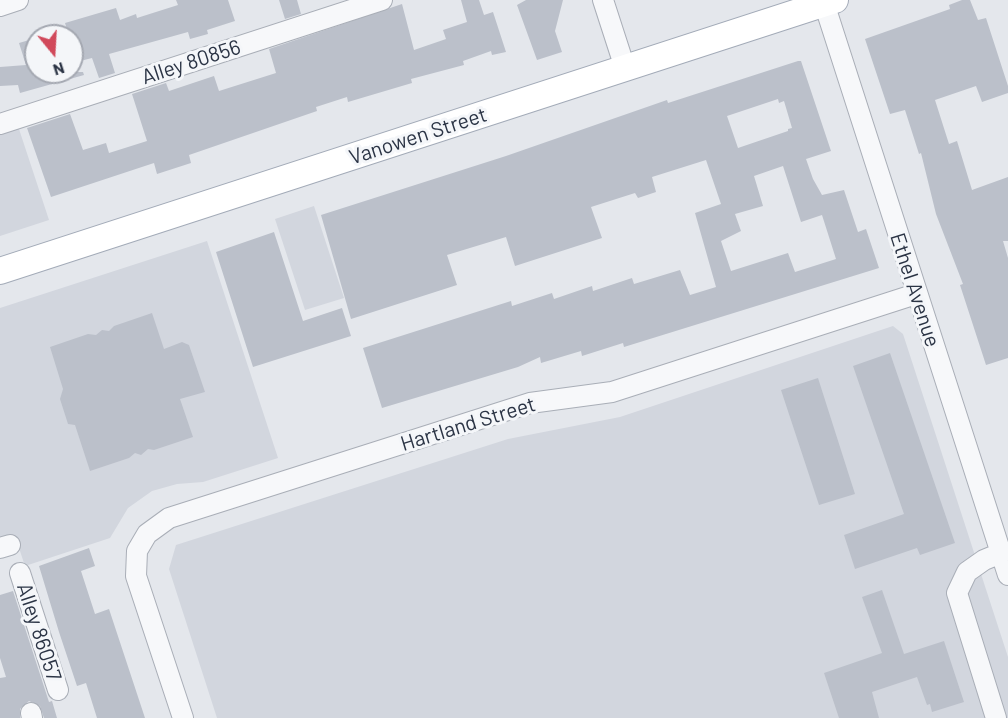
<!DOCTYPE html>
<html>
<head>
<meta charset="utf-8">
<style>
  body { margin:0 }
  #map { position:relative; width:1008px; height:718px; overflow:hidden; background:#e4e7ec; font-family:Barlow,sans-serif }
  canvas { display:block }
  .north { position:absolute; left:24px; top:24px; width:60px; height:60px; box-sizing:border-box; background:#f4f6f9; border:2px solid #a4a8b1; border-radius:50%; rotate:162deg; font-size:16px; font-weight:700; line-height:24px; text-align:center; color:#2b3445 }
  .north::after { content:''; display:block; margin:auto; width:21px; height:27px; background:#d1495b; clip-path:polygon(50% 0,100% 100%,50% 72%,0 100%) }
</style>
</head>
<body>
<div id="map">
<canvas width="1008" height="718"></canvas>
<div class="north">N</div>
</div>
<script>
const c = document.querySelector('canvas').getContext('2d');
c.lineJoin = 'round';
function fillPath(path, color) { c.fillStyle = color; c.fill(path, 'evenodd'); }
const toPath = rows => new Path2D(rows.map(r => 'M' + r).join(''));
function trace(path, color, width, dash) { c.strokeStyle = color; c.lineWidth = width; c.lineCap = dash ? 'butt' : 'round'; c.setLineDash(dash || []); c.stroke(path); }
function drawText(font, color, halo, rows, align = 'center') {
  c.font = font + ' Barlow,sans-serif'; c.lineWidth = 6; c.setLineDash([]); c.textBaseline = 'middle'; c.strokeStyle = halo; c.fillStyle = color; for (const [text, x, y, turn = 0] of rows) {
    c.save(); c.translate(x, y); c.rotate((+turn || 0) * Math.PI / 180); c.textAlign = isNaN(turn) ? turn : align; if (halo) c.strokeText(text, 0, 0); c.fillText(text, 0, 0); c.restore();
  }
}
fillPath(toPath([
  [18,126,49,220,0,236,0,132],
  [314,206,344,298,305,310,275,219],
  [207,241,278,458,203,482,177,484,152,491,128,508,110,538,25,566,17,542,0,547,0,308],
  [893,326,903,334,1008,657,1008,718,217,718,169,569,176,545,508,439,620,417]
]), '#d2d6de');
fillPath(toPath([
  [176,0,228,0,235,21,207,30,208,34,190,39,188,32,109,54,115,73,99,78,92,58,72,63,72,36,69,36,65,23,116,8,120,20,136,14,137,18,178,5],
  [279,0,297,0,301,14,285,19],
  [461,0,479,0,484,15,493,12,506,52,492,55,491,51,463,61,464,65,411,79,412,83,348,102,347,97,316,107,317,111,189,155,191,163,157,174,154,163,51,197,27,128,70,114,83,150,106,143,109,153,147,141,132,94,166,83,169,91,214,76,219,91,276,73,269,49,402,4,414,50,446,39,443,30,467,22],
  [526,0,563,0,555,31,562,52,537,60,517,5],
  [962,0,970,0,978,20,986,18,1008,86,1008,93,982,102,976,86,935,100,949,144,957,141,972,190,1008,177,1008,241,1003,241,1008,258,1008,358,986,365,960,285,963,284,936,214,921,153,919,154,905,110,890,114,865,39,950,9,949,5],
  [36,38,36,72,83,72,84,75,20,93,18,85,0,86,0,67,26,65,19,43],
  [798,61,801,61,831,151,806,159,813,179,822,195,844,190,858,232,866,229,879,268,624,347,623,343,582,356,581,351,541,363,540,357,518,367,382,408,363,348,511,301,512,306,552,293,554,299,592,286,593,291,632,278,634,284,680,270,690,295,716,287,695,213,721,204,706,160,652,177,656,192,638,198,635,193,591,207,602,238,515,266,506,237,447,255,457,285,351,319,321,215,506,156,667,100,668,103],
  [778,99,779,103,784,101,792,128,788,129,788,131,738,148,727,116],
  [783,166,801,222,822,215,836,259,795,272,788,253,731,271,721,241,741,231,735,214,763,206,754,176],
  [274,232,303,321,342,308,351,336,253,367,216,252],
  [152,313,164,349,182,342,189,345,205,392,180,399,193,437,154,450,148,449,141,455,135,453,129,458,90,471,75,425,68,424,60,399,63,389,50,347,88,334,96,335,102,330,109,331,114,326],
  [890,353,955,543,920,555,917,548,855,569,844,535,904,514,853,366],
  [818,378,855,494,819,505,781,390],
  [89,548,95,566,81,571,95,614,109,609,145,718,97,718,86,683,77,686,59,632,39,566],
  [882,590,904,654,944,641,964,702,932,712,930,704,927,705,917,677,872,692,879,718,839,718,824,673,882,653,862,597],
  [13,591,49,702,52,701,57,718,44,718,40,706,29,701,20,709,20,718,0,718,0,678,6,677,0,658,0,595]
]), '#bbc0ca');
const minor = toPath([
  [603,0,625,68],
  [823,0,1008,575],
  [0,6,18,0],
  [0,124,382,0],
  [0,548,10,545],
  [20,573,58,690],
  [31,713,32,718],
  [183,718,136,576,137,551,147,534,169,518,530,403,612,392,916,294],
  [996,718,957,593,967,572,984,560,1001,553]
]);
const major = toPath([
  [0,271,835,0]
]);
trace(minor, '#a9aeb7', 22);
trace(major, '#a3abb8', 28);
trace(minor, '#f7f8fa', 20);
trace(major, '#fff', 26);
drawText('21px', '#2b3445', '#f4f6f9', [
  ["Alley 80856",191,62,-18],
  ["Vanowen Street",418,136,-18],
  ["Ethel Avenue",915,290,72],
  ["Hartland Street",468,424,-17],
  ["Alley 86057",39,632,72]
]);
</script>
</body>
</html>
